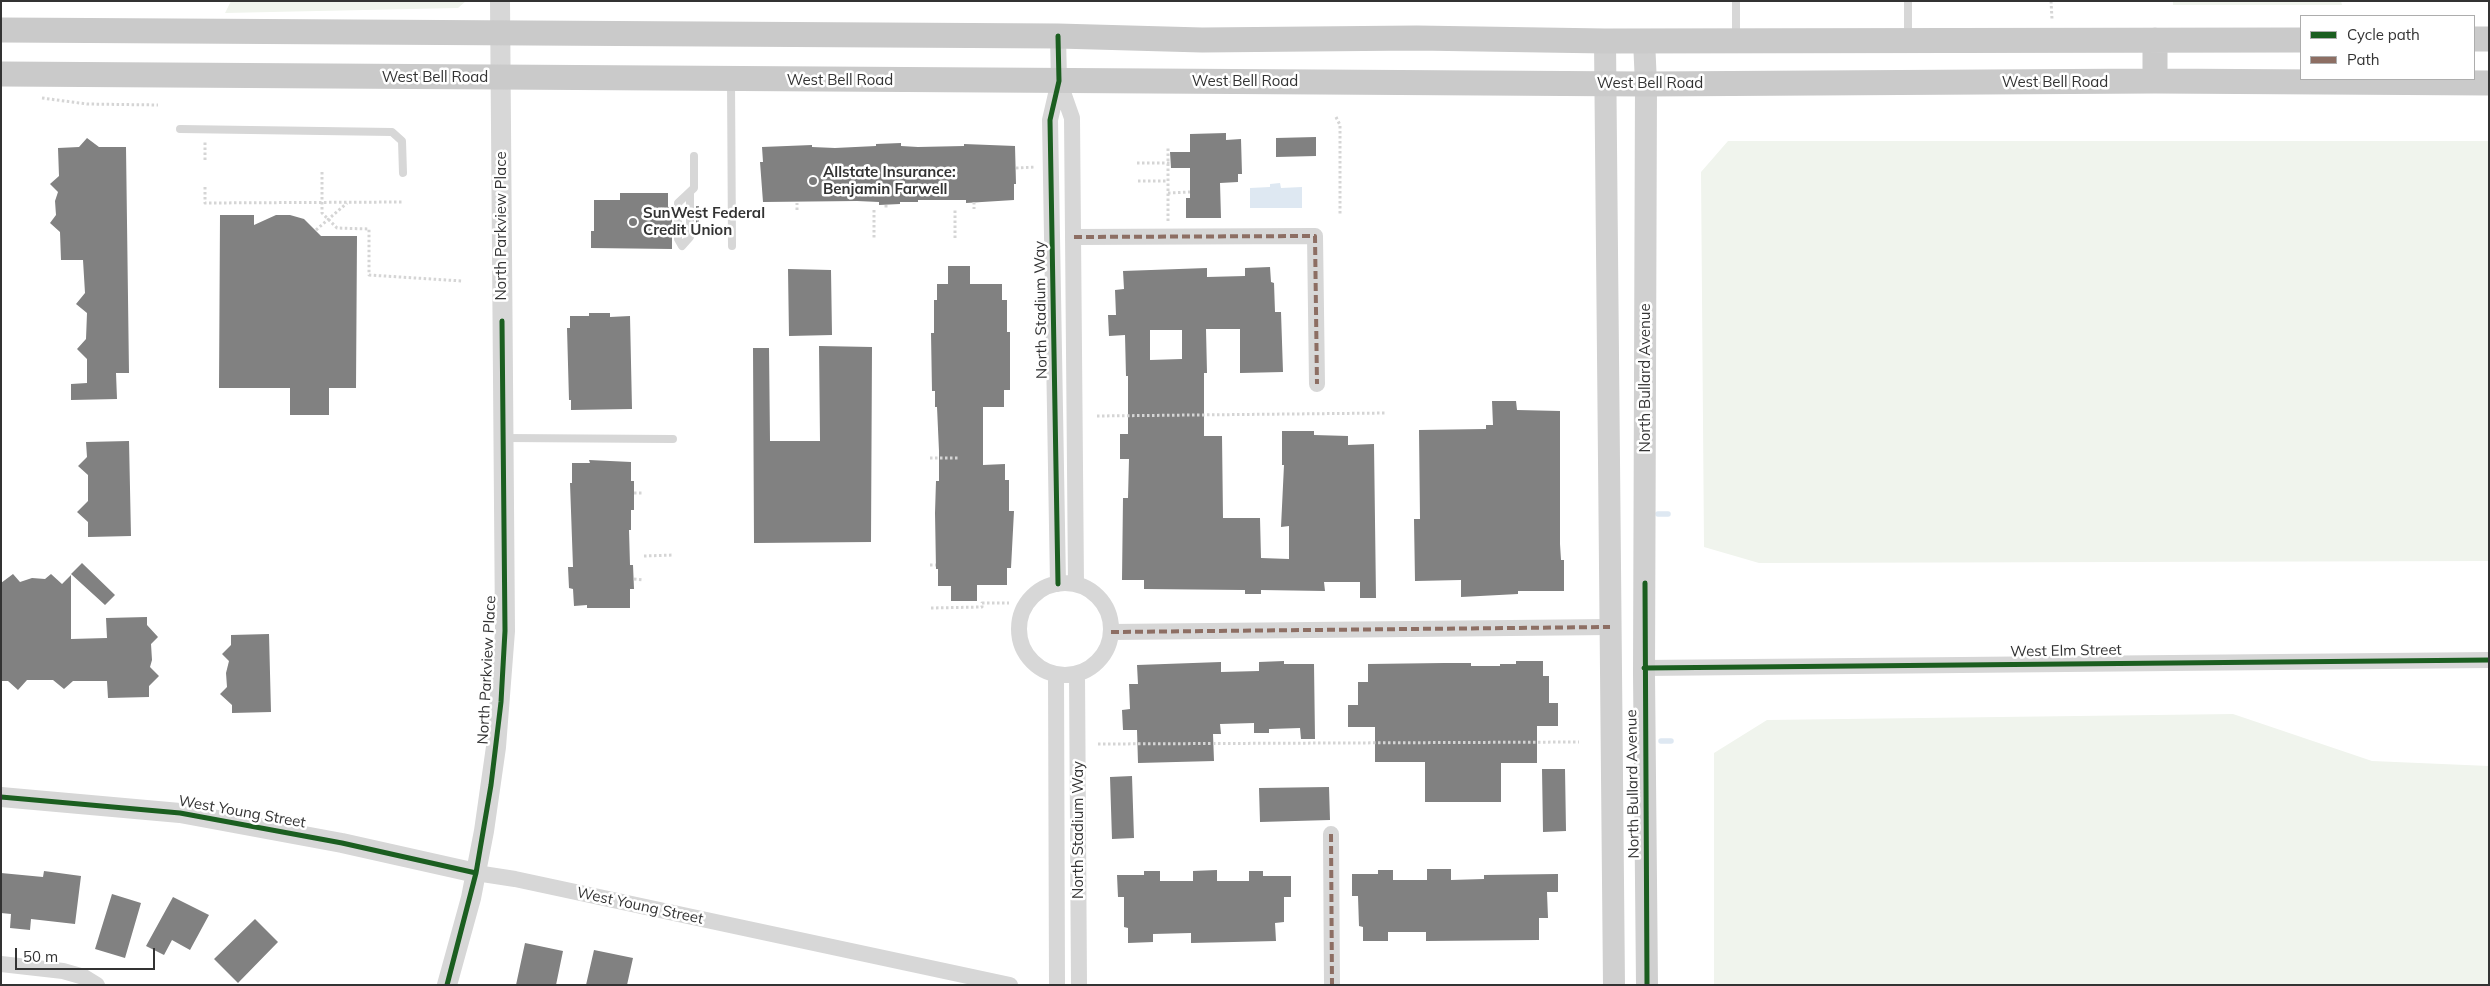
<!DOCTYPE html>
<html>
<head>
<meta charset="utf-8">
<style>
  body { margin:0 }
  #map { position:relative; width:2490px; height:986px; overflow:hidden; background:#fff; font-family:Mulish,sans-serif }
  canvas { display:block }
  .frame { position:absolute; inset:0; border:2px solid #333; pointer-events:none }
  .legend { position:absolute; left:2300px; top:15px; width:175px; height:65px; box-sizing:border-box; background:#fff; border:1px solid #adadad; margin:0; padding:6px 9px; list-style:none; font-size:15px; color:#333 }
  .legend li { display:flex; align-items:center; gap:10px; height:25px }
  .legend b { width:25px; border:1px solid #adadad }
  .scale { position:absolute; left:15px; top:948px; width:140px; height:22px; box-sizing:border-box; border:2px solid #333; border-top:0; padding-left:6px; font-size:15px; line-height:18px; white-space:nowrap; color:#333; -webkit-text-stroke:4px #fff; paint-order:stroke }
</style>
</head>
<body>
<div id="map">
<canvas width="2490" height="986"></canvas>
<div class="frame"></div>
<ul class="legend">
<li><b style="height:6px;background:#1b5e20"></b>Cycle path</li>
<li><b style="height:6px;background:#8d6e63"></b>Path</li>
</ul>
<div class="scale">50 m</div>
</div>
<script>
const c = document.querySelector('canvas').getContext('2d');
c.lineJoin = 'round';
function fillPath(path, color) { c.fillStyle = color; c.fill(path, 'evenodd'); }
const toPath = rows => new Path2D(rows.map(r => 'M' + r).join(''));
function trace(path, color, width, dash) { c.strokeStyle = color; c.lineWidth = width; c.lineCap = dash ? 'butt' : 'round'; c.setLineDash(dash || []); c.stroke(path); }
function drawText(font, color, halo, rows, align = 'center') {
  c.font = font + ' Mulish,sans-serif'; c.lineWidth = 5; c.setLineDash([]); c.textBaseline = 'middle'; c.strokeStyle = halo; c.fillStyle = color; for (const [text, x, y, turn = 0] of rows) {
    c.save(); c.translate(x, y); c.rotate((+turn || 0) * Math.PI / 180); c.textAlign = isNaN(turn) ? turn : align; if (halo) c.strokeText(text, 0, 0); c.fillText(text, 0, 0); c.restore();
  }
}
fillPath(toPath([
  [231,1,466,1,458,8,225,13],
  [2173,1,2341,1,2342,5,2173,5],
  [1728,141,2489,141,2489,561,1759,563,1704,547,1701,172],
  [2233,714,2372,761,2489,766,2489,985,1714,985,1714,753,1767,720]
]), '#f0f4ed');
fillPath(toPath([
  [1280,183,1281,188,1302,187,1302,208,1250,208,1250,188,1270,187,1270,184]
]), '#dee8f2');
trace(toPath([
  [1658,514,1668,514],
  [1661,741,1671,741]
]), '#dee8f2', 5.5);
fillPath(toPath([
  [1226,133,1226,140,1241,139,1242,174,1238,174,1238,182,1220,183,1221,218,1186,218,1186,198,1190,198,1190,168,1171,168,1170,152,1190,152,1190,134],
  [1316,137,1316,156,1276,157,1276,138],
  [87,138,99,147,126,147,129,373,116,373,117,399,71,400,71,384,87,383,87,359,77,349,86,339,87,313,76,304,85,293,83,260,61,260,60,232,50,223,56,215,55,201,58,192,50,184,59,176,58,148,79,147],
  [901,143,901,146,918,147,964,146,964,144,1015,146,1016,184,1014,184,1014,200,966,203,966,200,918,200,918,202,900,202,900,204,879,205,879,202,857,201,763,202,760,162,763,162,762,147,812,145,812,147,835,148,876,146,876,144],
  [620,193,668,193,668,207,672,206,672,249,591,248,591,231,594,231,594,200,620,200],
  [696,206,699,206,699,232,696,233],
  [220,215,254,215,254,225,276,215,290,215,304,219,321,236,357,236,356,388,329,388,329,415,290,415,290,388,219,388],
  [948,266,970,266,970,284,1002,284,1002,300,1007,300,1007,332,1010,332,1010,390,1004,390,1004,407,983,407,983,465,1005,464,1005,480,1009,480,1009,511,1014,511,1011,568,1007,568,1007,585,977,585,977,601,951,601,951,586,938,586,938,569,936,569,935,513,936,481,939,481,939,451,937,407,935,407,935,391,932,391,931,333,934,333,934,300,937,300,937,284,948,284],
  [1270,267,1271,282,1274,283,1275,312,1281,312,1283,372,1240,373,1240,329,1206,329,1207,373,1204,373,1204,436,1222,436,1223,518,1260,518,1261,558,1289,559,1289,526,1281,527,1284,465,1282,465,1282,431,1314,431,1314,435,1348,436,1348,445,1374,444,1376,598,1360,598,1360,582,1324,582,1325,591,1261,590,1261,594,1245,594,1245,590,1144,589,1144,580,1122,580,1123,498,1128,498,1129,459,1120,459,1120,434,1128,434,1128,376,1126,376,1125,335,1109,336,1108,315,1116,315,1115,290,1124,289,1123,271,1207,268,1207,277,1245,276,1245,268],
  [1150,330,1182,330,1182,359,1150,360],
  [788,269,831,270,832,335,789,336],
  [589,313,610,313,610,317,630,316,632,409,571,410,571,400,569,400,567,328,570,328,570,316,589,316],
  [819,346,872,347,871,542,754,543,753,348,769,348,770,441,820,441],
  [1492,401,1516,401,1517,410,1560,411,1560,544,1561,560,1564,560,1564,591,1518,591,1518,594,1461,597,1461,580,1415,581,1414,519,1420,519,1419,430,1486,429,1486,425,1493,425],
  [129,441,131,536,88,537,88,522,77,512,88,501,88,475,78,466,87,457,86,442],
  [589,460,631,462,631,481,634,481,634,510,631,510,631,530,629,530,630,565,633,565,634,589,630,589,630,608,587,608,587,605,574,606,573,589,569,588,568,567,573,567,570,483,572,483,572,463,590,463],
  [82,563,115,595,105,605,71,574],
  [13,574,20,582,32,578,45,579,51,574,62,584,71,575,71,639,107,638,106,618,147,617,147,625,158,637,151,644,152,660,150,667,159,676,149,686,149,697,108,698,107,681,73,681,64,689,53,680,27,680,18,690,8,681,1,681,1,583],
  [269,634,271,712,232,713,232,705,220,694,227,687,226,673,229,661,222,654,231,645,231,635],
  [1284,661,1284,664,1314,664,1315,739,1301,739,1300,728,1269,729,1269,733,1254,733,1254,723,1220,724,1221,734,1213,734,1214,761,1138,763,1137,730,1123,730,1122,710,1130,709,1129,684,1138,684,1137,665,1221,662,1221,672,1259,671,1259,662],
  [1516,661,1543,661,1543,676,1549,676,1549,703,1558,703,1558,726,1537,726,1537,763,1501,763,1501,802,1425,802,1425,762,1375,762,1375,727,1348,727,1348,705,1358,705,1358,682,1368,682,1368,664,1444,663,1471,663,1471,666,1500,666,1500,664,1516,664],
  [1542,769,1565,769,1566,831,1543,832],
  [1132,776,1134,838,1112,839,1110,777],
  [1329,787,1330,820,1260,822,1259,788],
  [1427,869,1451,869,1451,880,1484,879,1484,875,1558,874,1558,892,1547,892,1548,918,1539,918,1539,940,1426,941,1426,932,1388,932,1388,941,1363,941,1363,927,1359,926,1358,896,1352,896,1352,874,1378,874,1378,870,1393,870,1393,880,1427,880],
  [1217,870,1217,881,1249,881,1249,871,1263,871,1263,876,1291,876,1291,897,1284,897,1284,922,1275,923,1276,941,1191,943,1191,933,1153,934,1153,942,1128,943,1128,928,1124,927,1124,897,1118,897,1117,875,1144,875,1144,871,1160,871,1160,881,1193,881,1193,871],
  [44,871,81,876,75,924,31,919,30,930,10,928,11,914,1,913,1,873,43,877],
  [112,894,141,903,125,958,95,949],
  [173,897,209,915,190,950,172,940,164,955,146,946],
  [255,919,278,942,238,983,214,959],
  [525,943,563,951,556,985,516,985],
  [594,950,633,958,627,985,586,985]
]), '#818181');
trace(toPath([
  [2051,1,2052,19],
  [42,98,87,104,158,105],
  [1336,117,1340,125,1340,215],
  [205,160,205,141],
  [1137,163,1171,163],
  [1016,168,1036,167],
  [322,172,322,213,337,228,369,229,369,275,462,281],
  [1138,181,1168,181],
  [205,187,205,203,402,202],
  [1168,193,1190,192],
  [974,202,974,209],
  [886,205,886,210],
  [797,210,797,203],
  [874,210,874,238],
  [1168,221,1168,147],
  [316,230,347,203],
  [955,238,955,209],
  [1097,416,1387,413],
  [930,458,959,458],
  [634,493,644,493],
  [644,556,673,555],
  [930,565,936,565],
  [634,579,644,580],
  [931,608,982,607,982,603,1009,603],
  [1098,744,1579,742]
]), '#d5d5d5', 3, [2.5, 2.5]);
trace(toPath([
  [1736,1,1736,38],
  [1908,1,1908,37],
  [731,81,732,246],
  [180,129,392,132,402,141,403,173],
  [690,194,690,237,682,246,678,239,678,203,694,188,694,156],
  [505,438,673,439]
]), '#d7d7d7', 8);
trace(toPath([
  [1059,81,1072,118,1076,584],
  [1074,237,1315,236,1317,384],
  '1019 629a46 46 0 1 1 92 0a46 46 0 1 1-92 0Z',
  [1058,584,1050,120,1059,81,1058,36],
  [1111,632,1610,627],
  [1644,668,2489,660],
  [1077,674,1079,985],
  [1056,675,1057,985],
  [1331,834,1332,985],
  [476,873,515,879,1010,985],
  [1,964,63,971,84,977,97,985]
]), '#d7d7d7', 16);
trace(toPath([
  [1,797,180,813,342,843,476,873],
  [447,985,471,898,484,831,496,747,505,631,500,1]
]), '#d7d7d7', 20);
trace(toPath([
  [1644,40,1646,84,1644,674,1647,985],
  [1605,41,1614,985]
]), '#d0d0d0', 22);
trace(toPath([
  [1,30,1058,36,1202,40,1417,38,1605,41,2301,40],
  [2474,39,2489,39],
  [2155,40,2155,81],
  [1,74,1646,84,2155,81,2489,83]
]), '#cacaca', 25);
trace(toPath([
  [1074,237,1315,236,1317,384],
  [1111,632,1610,627],
  [1331,834,1332,985]
]), '#8d6e63', 4, [8, 4]);
trace(toPath([
  [1645,583,1647,985],
  [1058,584,1050,120,1059,81,1058,36],
  [1644,668,2489,660],
  [1,797,180,813,342,843,476,873],
  [447,985,476,873,491,785,501,702,505,631,502,321]
]), '#1b5e20', 5);
for (const [x, y, r, color] of [
  [813,181,5,"#7a7a7a"],
  [633,222,5,"#7a7a7a"]
]) { const dot = new Path2D(); dot.arc(x, y, r, 0, 2 * Math.PI); c.fillStyle = color; c.fill(dot); trace(dot, '#fff', 2); }
drawText('15px', '#333', '#fff', [
  ["West Bell Road",435,77],
  ["West Bell Road",840,80],
  ["West Bell Road",1245,81],
  ["West Bell Road",2055,82],
  ["West Bell Road",1650,83],
  ["North Parkview Place",501,226,-90],
  ["North Stadium Way",1041,310,-91],
  ["North Bullard Avenue",1645,378,-90],
  ["West Elm Street",2066,651,-1],
  ["North Parkview Place",487,670,-87],
  ["North Bullard Avenue",1633,784,-91],
  ["West Young Street",242,812,10],
  ["North Stadium Way",1078,830,-90],
  ["West Young Street",640,906,12]
]);
drawText('bold 15px', '#333', '#fff', [
  ["Allstate Insurance:",823,172],
  ["Benjamin Farwell",823,189],
  ["SunWest Federal",643,213],
  ["Credit Union",643,230]
], 'left');
</script>
</body>
</html>
